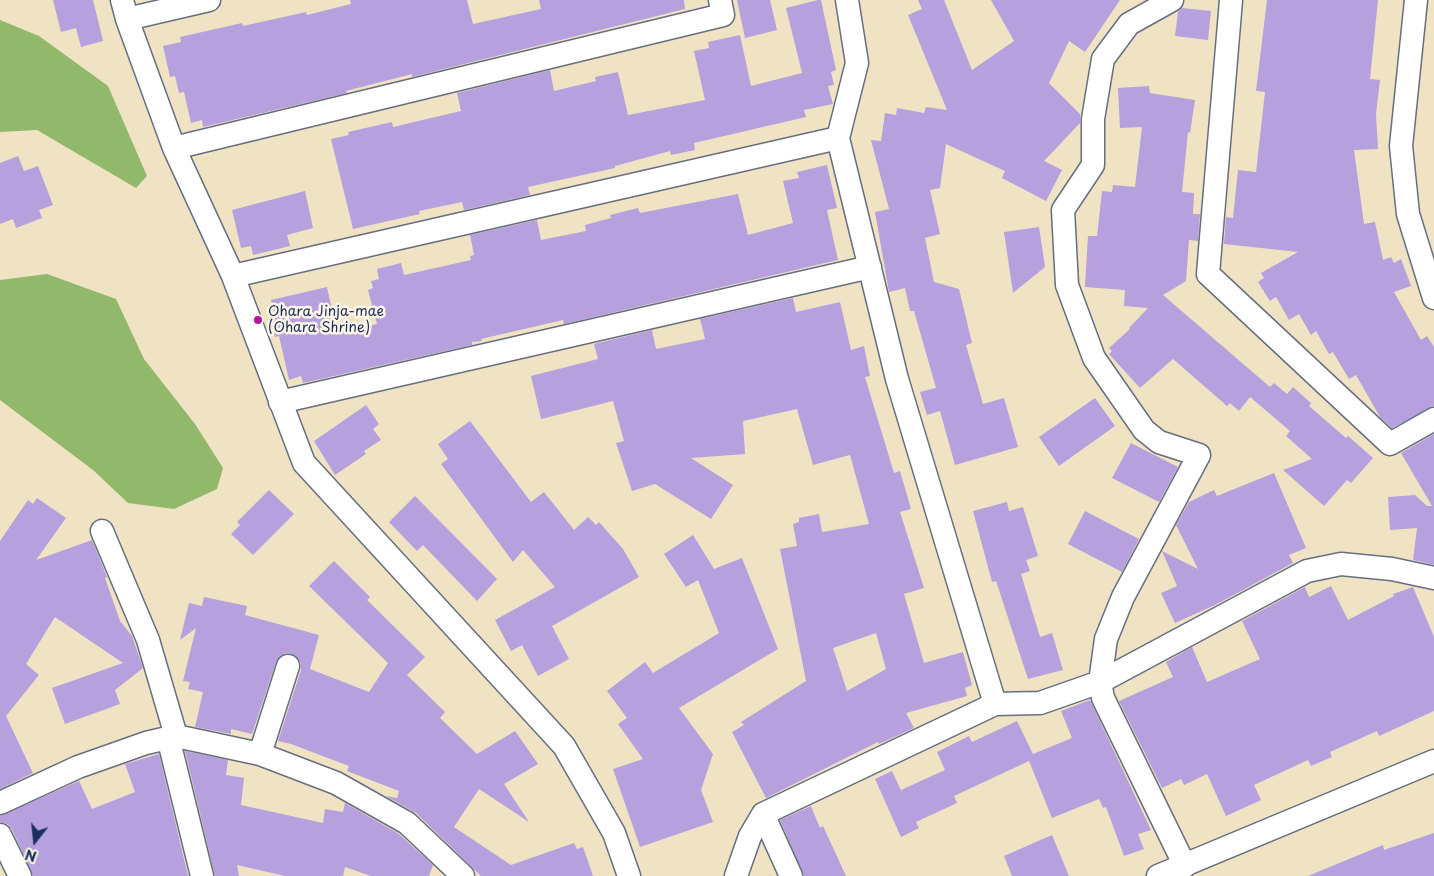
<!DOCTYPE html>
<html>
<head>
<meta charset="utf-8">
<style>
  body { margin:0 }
  #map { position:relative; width:1434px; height:876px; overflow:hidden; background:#f0e3c3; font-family:"Playpen Sans",sans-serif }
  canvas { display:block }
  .north { position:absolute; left:10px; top:816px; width:50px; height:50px; -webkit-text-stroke:4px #fcf5e5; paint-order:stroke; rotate:196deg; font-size:14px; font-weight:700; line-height:20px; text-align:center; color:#1b2f5e }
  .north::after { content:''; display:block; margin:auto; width:18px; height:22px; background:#1b2f5e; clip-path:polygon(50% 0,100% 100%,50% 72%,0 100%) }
</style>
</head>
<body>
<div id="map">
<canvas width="1434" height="876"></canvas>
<div class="north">N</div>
</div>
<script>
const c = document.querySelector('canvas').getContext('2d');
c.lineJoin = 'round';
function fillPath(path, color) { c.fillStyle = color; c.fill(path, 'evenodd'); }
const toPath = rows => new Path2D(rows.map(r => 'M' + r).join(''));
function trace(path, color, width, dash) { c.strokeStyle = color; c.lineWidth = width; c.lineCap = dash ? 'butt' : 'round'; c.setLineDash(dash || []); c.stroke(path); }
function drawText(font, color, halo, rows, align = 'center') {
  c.font = font + ' "Playpen Sans",sans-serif'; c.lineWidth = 5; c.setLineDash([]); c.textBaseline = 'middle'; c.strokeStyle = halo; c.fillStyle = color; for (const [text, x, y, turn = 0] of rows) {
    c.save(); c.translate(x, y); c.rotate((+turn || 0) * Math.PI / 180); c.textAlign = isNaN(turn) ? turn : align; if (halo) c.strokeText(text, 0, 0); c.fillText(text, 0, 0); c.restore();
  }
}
fillPath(toPath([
  [0,20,39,36,108,86,147,176,136,188,37,130,0,132],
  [47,274,116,299,144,359,195,424,223,468,217,489,174,509,128,503,93,470,0,400,0,280]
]), '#92b86c');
fillPath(toPath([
  [53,0,93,0,103,41,81,47,76,28,61,32],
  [350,0,467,0,473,24,541,9,539,0,684,0,685,9,412,77,412,74,346,91,347,93,203,127,202,120,191,123,184,92,179,93,175,76,170,77,163,46,181,42,180,37,242,23,243,26,306,12,307,15,351,4],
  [737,0,770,0,777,30,745,38],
  [818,0,821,0,836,70,831,72,834,85,828,86,833,104,804,110,806,117,694,143,695,150,671,155,670,151,615,166,615,168,528,187,530,195,464,210,462,202,419,211,420,214,353,229,331,139,349,135,348,132,392,122,393,127,461,111,457,93,550,70,554,91,596,81,595,77,618,72,628,115,705,100,694,51,709,48,708,42,740,35,751,86,802,73,786,8],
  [918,0,944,0,972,70,1014,41,991,0,1120,0,1085,52,1069,41,1049,83,1080,114,1080,123,1044,161,1062,170,1046,201,1002,178,1005,171,946,144,940,188,930,190,940,234,925,238,934,282,959,289,972,343,966,345,983,404,1004,398,1018,447,955,465,940,411,927,415,920,392,936,388,914,311,910,311,905,288,889,292,875,212,889,209,871,140,881,141,885,113,896,115,897,108,924,113,926,107,947,110,908,15,922,9],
  [1267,0,1378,0,1370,79,1380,80,1376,114,1378,149,1354,150,1364,224,1375,222,1383,260,1391,257,1394,263,1401,259,1411,286,1394,292,1421,340,1427,336,1434,347,1434,406,1392,428,1380,417,1356,375,1349,379,1333,352,1329,354,1316,331,1311,335,1299,314,1289,320,1276,297,1270,301,1258,282,1264,278,1261,273,1298,252,1224,244,1226,217,1233,218,1238,170,1256,172,1265,92,1256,91],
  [1182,8,1211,11,1208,40,1175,36,1178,12],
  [1149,86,1150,93,1195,100,1190,133,1188,132,1182,192,1194,193,1193,214,1200,214,1198,241,1189,240,1186,281,1163,295,1270,387,1274,383,1287,394,1293,387,1311,403,1309,406,1346,438,1348,436,1373,458,1351,483,1347,480,1324,506,1283,470,1312,459,1286,436,1290,431,1250,397,1239,411,1230,403,1227,406,1173,359,1140,388,1109,354,1112,351,1109,348,1130,329,1129,328,1148,308,1124,306,1125,290,1085,287,1088,236,1097,236,1102,191,1112,192,1113,185,1135,187,1142,127,1120,128,1118,88],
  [18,156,24,171,38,166,53,205,39,210,42,218,16,228,13,219,0,224,0,163],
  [827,165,837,208,827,210,838,260,564,324,563,320,481,339,482,341,472,342,472,345,303,383,301,376,289,380,279,336,275,337,270,313,274,312,271,300,327,287,337,333,377,324,368,290,373,288,371,281,379,279,377,269,401,263,404,275,471,260,470,256,474,255,470,235,537,220,541,240,586,231,585,225,611,218,610,215,638,208,640,213,738,194,748,235,793,223,783,181,799,178,797,172],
  [305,191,313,228,287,235,290,246,253,255,251,246,241,248,232,210],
  [1039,227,1045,267,1013,293,1004,232],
  [793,298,796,312,840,302,851,350,864,346,870,376,865,377,894,473,900,471,911,509,900,512,924,588,904,594,924,663,963,652,972,685,965,688,967,696,906,713,914,728,879,744,878,742,766,798,732,732,744,725,741,722,806,681,780,549,797,546,793,524,799,522,799,518,819,514,822,532,869,524,850,455,813,465,797,409,743,421,745,454,691,458,733,485,711,519,655,484,632,491,616,443,624,441,613,401,541,419,531,376,598,359,594,344,652,330,656,349,705,339,700,319],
  [876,633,886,669,847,691,833,648],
  [1095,398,1115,426,1059,466,1039,437],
  [366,405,379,424,373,429,381,440,364,451,366,454,335,475,314,441],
  [470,421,531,502,544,492,574,530,588,517,596,525,599,522,623,549,639,577,552,626,569,659,538,676,522,645,511,651,495,620,555,587,523,550,513,562,441,464,448,459,438,444],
  [1434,434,1434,565,1413,560,1417,528,1390,530,1388,497,1415,495,1427,506,1432,506,1401,453],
  [1131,443,1178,467,1159,502,1112,478],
  [1274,473,1306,548,1289,555,1293,563,1215,605,1175,623,1161,593,1177,586,1162,551,1198,569,1176,525,1189,502,1214,490,1217,496],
  [269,490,294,514,253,555,231,534,240,525,237,522],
  [415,496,497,579,477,601,423,545,417,551,389,522],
  [37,498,66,518,36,560,92,540,107,577,105,578,120,621,132,636,143,668,115,690,120,704,65,724,52,688,123,663,55,617,26,664,39,675,6,716,33,773,0,789,0,541,28,500,33,504],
  [1007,502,1009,511,1023,507,1038,556,1026,560,1030,571,1021,574,1040,637,1052,633,1063,670,1028,679,996,581,992,582,973,511],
  [1085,511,1139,539,1122,572,1068,544],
  [693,535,714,569,742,558,778,649,679,708,713,754,701,790,713,822,640,847,613,769,643,759,618,724,627,718,607,691,645,662,653,673,719,633,698,580,686,587,664,554],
  [334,561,370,597,367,600,425,657,407,675,445,712,440,718,477,754,515,731,538,764,504,784,529,822,479,789,454,827,511,865,574,843,577,849,583,847,593,876,481,876,416,813,386,796,397,798,399,791,347,771,349,766,291,744,278,741,301,670,301,663,292,654,285,653,276,662,252,734,231,729,231,734,195,727,203,692,188,689,190,682,183,681,196,628,180,640,189,603,202,606,204,597,247,606,245,615,319,635,310,669,369,692,388,663,309,586],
  [1331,586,1348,620,1394,596,1393,594,1413,587,1434,637,1434,711,1379,736,1377,731,1330,752,1332,757,1311,766,1308,760,1254,785,1261,800,1226,816,1207,774,1184,785,1181,779,1162,788,1119,701,1173,677,1166,662,1192,647,1207,682,1260,659,1242,621,1305,587,1309,597],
  [1090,700,1151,830,1138,834,1144,849,1124,856,1106,807,1103,808,1099,799,1052,818,1029,761,954,796,957,803,916,822,919,828,901,837,875,779,892,771,905,799,901,790,945,770,937,752,969,736,972,742,1017,721,1033,754,1072,738,1061,711],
  [185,751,228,760,226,775,244,778,241,805,323,823,325,809,343,812,345,803,399,834,433,865,429,876,371,876,345,867,343,876,285,876,237,865,239,876,215,876],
  [159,754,188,876,33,876,12,829,7,824,0,822,0,816,79,781,92,809,135,792,125,764],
  [811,806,820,828,823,826,846,876,804,876,780,820],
  [1434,833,1434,876,1308,876,1383,845,1384,850],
  [1052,835,1069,876,1012,876,1004,856]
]), '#b6a0dd');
const minor = toPath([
  [122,0,127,19,174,148,233,276,304,463,564,746,614,833,629,876],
  [847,0,857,63,838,138,897,379,995,704],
  [1172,0,1129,24,1103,59,1093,119,1093,165,1063,210,1067,285,1094,358,1144,430,1159,442,1199,455,1123,597,1106,639,1100,682,1103,698,1185,866],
  [1231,0,1208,274,1390,444,1434,419],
  [1416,0,1401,146,1408,214,1434,298],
  [127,19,209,0],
  [174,148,723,15,720,0],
  [233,276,838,138],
  [280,402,870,267],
  [102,531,148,640,176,736],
  [168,737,202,876],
  [260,754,288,666],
  [0,803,78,767,146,743,176,736,260,754,336,783,407,823,463,876],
  [763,814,791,876],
  [0,835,20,876],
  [736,876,750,836,763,814,995,704,1040,703,1100,682,1307,571,1341,564,1392,569,1434,578],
  [1158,876,1434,761]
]);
trace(minor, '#666e81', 25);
trace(minor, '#fff', 22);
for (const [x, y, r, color] of [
  [258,320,5,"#b5179e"]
]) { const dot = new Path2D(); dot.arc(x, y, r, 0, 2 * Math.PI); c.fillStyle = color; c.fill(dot); trace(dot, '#fcf5e5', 2); }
drawText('14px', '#1b2f5e', '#fcf5e5', [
  ["Ohara Jinja-mae",268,312],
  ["(Ohara Shrine)",268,328]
], 'left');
</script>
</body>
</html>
